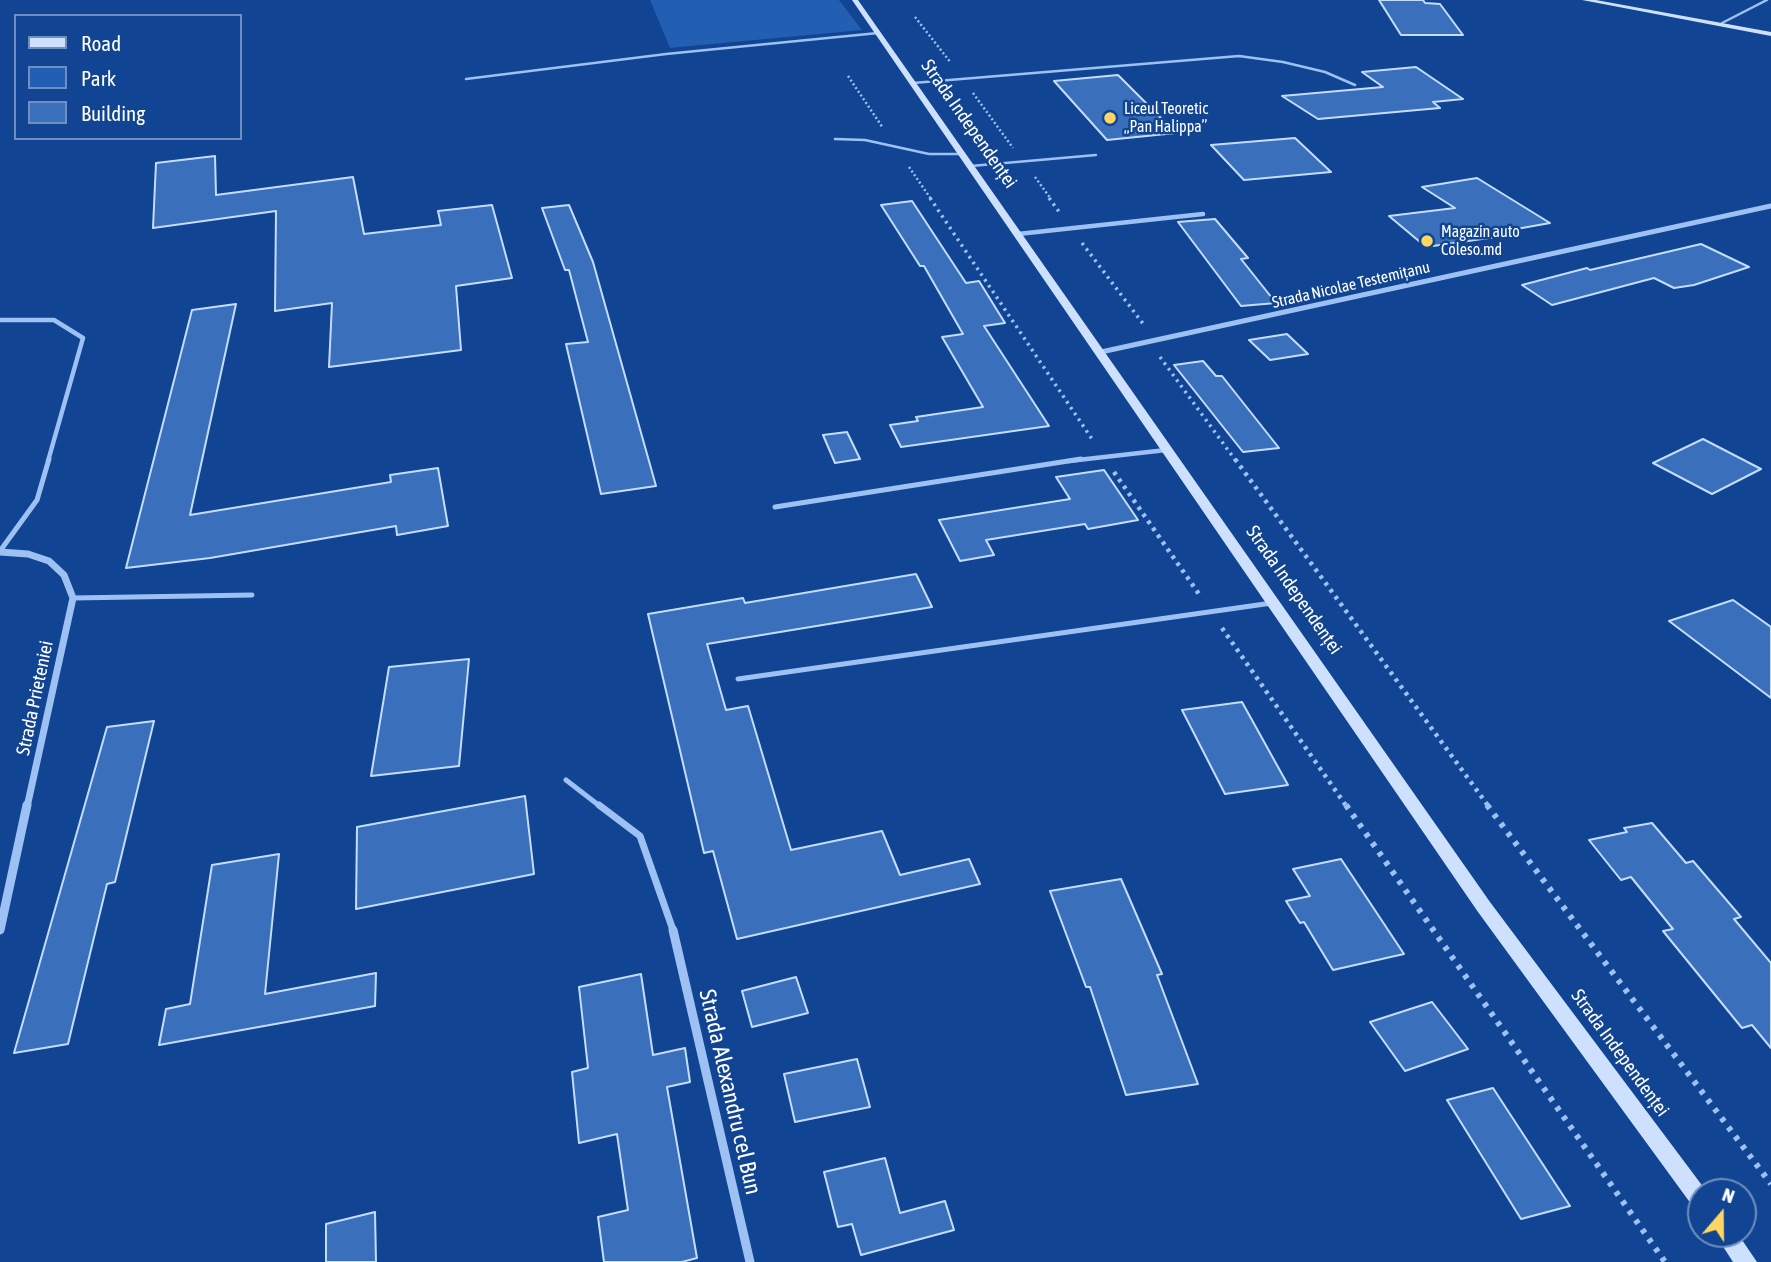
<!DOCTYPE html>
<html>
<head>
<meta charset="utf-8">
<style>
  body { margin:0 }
  #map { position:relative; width:1771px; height:1262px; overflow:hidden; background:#114593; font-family:"Asap Condensed",sans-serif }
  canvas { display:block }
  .legend { position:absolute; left:14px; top:14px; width:228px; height:126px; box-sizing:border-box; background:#114593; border:2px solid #708fbe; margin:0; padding:9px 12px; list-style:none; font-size:21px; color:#fff }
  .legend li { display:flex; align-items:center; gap:14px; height:35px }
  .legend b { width:35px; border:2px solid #708fbe }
  .north { position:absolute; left:1687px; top:1178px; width:70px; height:70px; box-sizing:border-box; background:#114593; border:2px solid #708fbe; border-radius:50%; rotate:20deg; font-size:19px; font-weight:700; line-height:28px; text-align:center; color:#fff }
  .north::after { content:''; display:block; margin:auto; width:24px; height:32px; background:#ffd760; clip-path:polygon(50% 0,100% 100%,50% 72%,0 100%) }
</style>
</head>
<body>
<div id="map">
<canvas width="1771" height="1262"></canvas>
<ul class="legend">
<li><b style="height:9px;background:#cde0fd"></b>Road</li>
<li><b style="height:19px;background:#225eb2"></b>Park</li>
<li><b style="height:19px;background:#396fbb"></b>Building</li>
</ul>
<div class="north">N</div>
</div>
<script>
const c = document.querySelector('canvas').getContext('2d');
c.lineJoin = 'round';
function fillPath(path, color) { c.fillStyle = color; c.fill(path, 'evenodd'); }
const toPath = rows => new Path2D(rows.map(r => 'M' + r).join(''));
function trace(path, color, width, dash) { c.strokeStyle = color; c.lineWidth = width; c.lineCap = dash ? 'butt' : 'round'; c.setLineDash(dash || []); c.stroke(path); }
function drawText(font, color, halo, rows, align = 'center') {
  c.font = font + ' "Asap Condensed",sans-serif'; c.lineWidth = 5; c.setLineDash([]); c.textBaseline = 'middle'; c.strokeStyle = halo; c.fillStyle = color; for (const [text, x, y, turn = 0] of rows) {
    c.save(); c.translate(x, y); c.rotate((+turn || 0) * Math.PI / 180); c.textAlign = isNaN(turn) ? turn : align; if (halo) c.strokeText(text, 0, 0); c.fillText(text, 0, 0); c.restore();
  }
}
fillPath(toPath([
  [650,0,839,0,862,30,670,48]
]), '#225eb2');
const building = toPath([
  [1379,0,1423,0,1425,3,1440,4,1463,35,1401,35,1379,0],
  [1416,67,1463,99,1433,102,1440,108,1318,119,1282,96,1383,87,1362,72,1416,67],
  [1118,75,1176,133,1107,140,1054,81,1118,75],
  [1295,138,1331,172,1244,180,1211,145,1295,138],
  [215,156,216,195,353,177,364,234,441,225,438,211,492,205,512,278,456,286,461,350,329,367,332,303,275,311,276,211,153,228,156,163,215,156],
  [1477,178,1550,223,1511,230,1517,234,1426,247,1389,216,1455,208,1422,187,1477,178],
  [912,201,966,283,979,281,1005,323,984,326,1049,426,901,447,890,425,918,421,916,417,983,407,942,337,963,334,924,266,920,266,881,205,912,201],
  [569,205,593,262,656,486,601,494,566,344,588,342,569,270,565,270,542,208,569,205],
  [1215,219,1248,258,1241,259,1276,303,1241,306,1178,222,1215,219],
  [1701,244,1749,267,1694,285,1674,288,1654,278,1552,305,1522,285,1587,268,1590,270,1701,244],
  [236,304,190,515,391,482,390,475,438,468,448,526,397,535,396,526,210,558,126,568,192,310,236,304],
  [1287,334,1308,354,1270,360,1249,340,1287,334],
  [1203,361,1216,376,1222,376,1279,448,1243,452,1174,365,1203,361],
  [847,432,860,459,835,463,823,435,847,432],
  [1703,439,1761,469,1712,494,1653,463,1703,439],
  [1104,470,1138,520,1088,529,1085,524,986,540,994,555,960,561,939,520,1070,499,1056,477,1104,470],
  [916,574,932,607,707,644,726,710,748,706,791,850,882,831,900,875,969,859,980,884,737,939,713,851,704,853,648,614,743,598,745,603,916,574],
  [1733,600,1771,627,1771,698,1669,621,1733,600],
  [469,659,459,766,371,776,389,667,469,659],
  [1242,702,1288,785,1225,794,1182,710,1242,702],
  [154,721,115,882,107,884,68,1044,14,1053,107,727,154,721],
  [525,796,534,874,356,909,357,827,525,796],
  [1652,823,1686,863,1693,861,1741,917,1734,919,1771,963,1771,1048,1752,1025,1742,1028,1663,931,1673,929,1631,877,1621,880,1589,840,1627,832,1624,828,1652,823],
  [279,854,265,994,376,973,375,1006,159,1045,166,1009,190,1004,212,865,279,854],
  [1341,859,1404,954,1333,970,1304,922,1300,923,1286,901,1310,896,1293,869,1341,859],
  [1121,879,1162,974,1157,975,1198,1084,1126,1095,1090,987,1086,987,1050,891,1121,879],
  [641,974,653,1055,685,1048,690,1082,667,1087,697,1258,682,1262,604,1262,598,1217,628,1210,617,1134,579,1143,572,1072,588,1068,579,987,641,974],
  [796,977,808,1013,752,1027,742,991,796,977],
  [1432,1002,1468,1049,1405,1071,1370,1022,1432,1002],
  [857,1059,870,1107,795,1122,784,1074,857,1059],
  [1493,1088,1570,1206,1521,1219,1447,1100,1493,1088],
  [885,1158,900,1213,945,1201,954,1230,861,1255,852,1224,838,1227,824,1172,885,1158],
  [375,1212,376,1262,326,1262,326,1224,375,1212]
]);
fillPath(building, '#396fbb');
trace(building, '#c5ddfd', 2);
trace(toPath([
  [915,17,951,63],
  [848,76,883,128],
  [973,93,1013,148],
  [909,167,931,199],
  [1035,177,1051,199]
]), '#9ec1f3', 2.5, [2, 2.5]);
trace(toPath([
  [930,198,1094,442],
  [1049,198,1060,213],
  [1082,243,1144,325],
  [1160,357,1236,461]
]), '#9ec1f3', 3.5, [2.5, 4.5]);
trace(toPath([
  [1235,459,1489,807],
  [1114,472,1201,597],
  [1222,628,1347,807]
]), '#9ec1f3', 4.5, [3.5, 5]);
trace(toPath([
  [1346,805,1665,1262],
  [1487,805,1771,1184]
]), '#9ec1f3', 6, [4.5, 7]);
trace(toPath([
  [1722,23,1767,0],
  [466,79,666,54,878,33],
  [913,83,1239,56,1283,62,1325,72,1355,85],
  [835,139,865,140,929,154,962,154],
  [971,166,1096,155]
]), '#9ec1f3', 2.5);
trace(toPath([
  [1018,234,1203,214],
  [0,320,54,320,83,338,48,461],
  [1069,461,1166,450]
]), '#9ec1f3', 4.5);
trace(toPath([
  [775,507,1081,459],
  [0,551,37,500,49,459],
  [73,598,252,595],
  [738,679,1272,603],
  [566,780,601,807]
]), '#9ec1f3', 5);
trace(toPath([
  [599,805,640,836,673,930]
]), '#9ec1f3', 7);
trace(toPath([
  [1101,352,1771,206]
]), '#9ec1f3', 5);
trace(toPath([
  [0,552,28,554,49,561,64,575,73,598,27,807]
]), '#9ec1f3', 7);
trace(toPath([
  [0,930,27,805],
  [673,930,750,1262]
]), '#9ec1f3', 9);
fillPath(toPath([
  [852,0,858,0,1490,902,1707,1192,1701,1192,1701,1211,1694,1208,1478,912,852,0],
  [1582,0,1596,0,1771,32,1771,36,1582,0],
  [1715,1234,1738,1234,1757,1262,1733,1262,1715,1234]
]), '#cde0fd');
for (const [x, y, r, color] of [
  [1110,118,7,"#ffd760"],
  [1427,241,7,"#ffd760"]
]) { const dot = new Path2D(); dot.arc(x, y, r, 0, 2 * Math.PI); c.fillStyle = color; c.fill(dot); trace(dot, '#114593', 2.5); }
drawText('16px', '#fff', '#114593', [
  ["Liceul Teoretic",1124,109],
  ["„Pan Halippa”",1124,127],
  ["Magazín auto",1441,232],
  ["Coleso.md",1441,250]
], 'left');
drawText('16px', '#fff', '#114593', [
  ["Strada Nicolae Testemițanu",1351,285,-13]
]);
drawText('19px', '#fff', '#114593', [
  ["Strada Independenței",969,124,55],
  ["Strada Independenței",1294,590,55],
  ["Strada Prieteniei",35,698,-78],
  ["Strada Independenței",1620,1053,54]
]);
drawText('23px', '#fff', '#114593', [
  ["Strada Alexandru cel Bun",730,1092,77]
]);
</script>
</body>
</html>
